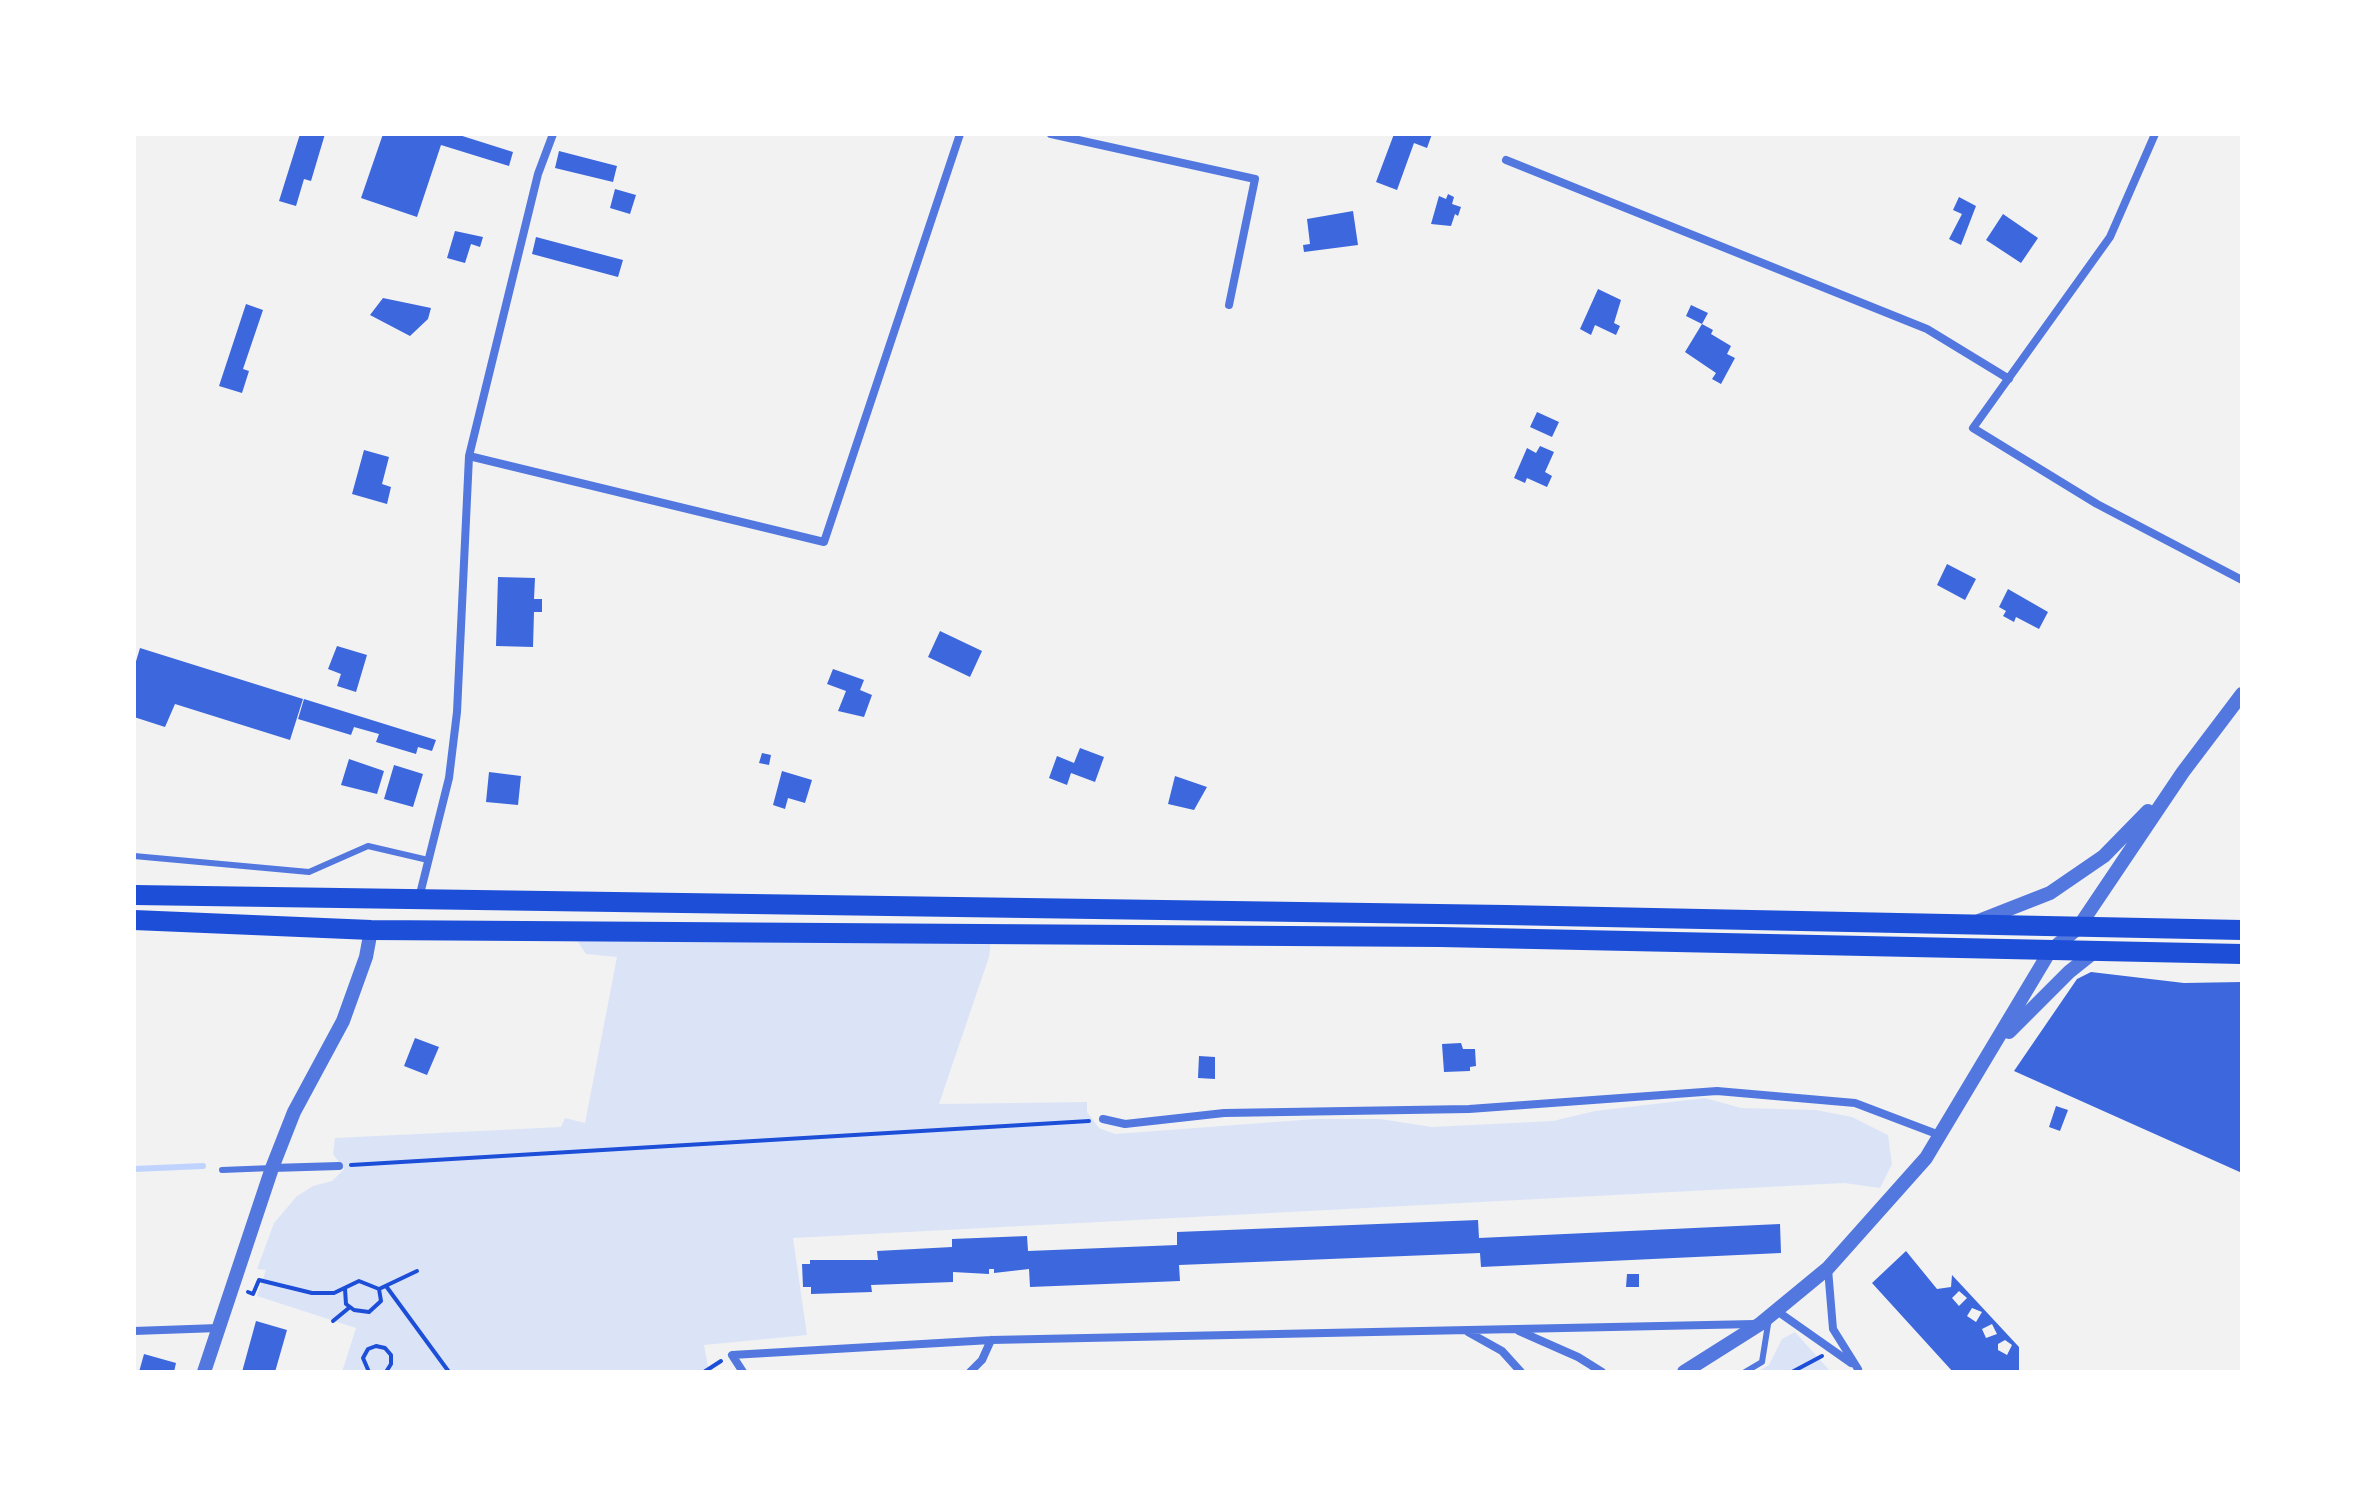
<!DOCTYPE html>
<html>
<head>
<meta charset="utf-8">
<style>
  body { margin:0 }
  #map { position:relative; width:2376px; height:1506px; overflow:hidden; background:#f2f2f2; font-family:"Varela Round",sans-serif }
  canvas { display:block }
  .frame { position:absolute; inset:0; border:136px solid #fff; pointer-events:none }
</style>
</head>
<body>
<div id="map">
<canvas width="2376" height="1506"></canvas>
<div class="frame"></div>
</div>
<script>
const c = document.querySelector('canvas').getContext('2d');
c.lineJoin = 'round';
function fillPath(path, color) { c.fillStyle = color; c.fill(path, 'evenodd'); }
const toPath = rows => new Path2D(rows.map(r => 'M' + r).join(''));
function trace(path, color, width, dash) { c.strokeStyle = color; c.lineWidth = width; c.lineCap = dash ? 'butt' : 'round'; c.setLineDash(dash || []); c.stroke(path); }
fillPath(toPath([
  [576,939,991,939,989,957,939,1104,1087,1102,1087,1112,1099,1128,1115,1134,1315,1119,1380,1119,1432,1127,1553,1121,1595,1111,1705,1098,1741,1108,1816,1110,1852,1117,1888,1135,1892,1164,1880,1188,1844,1183,793,1238,807,1335,704,1345,709,1372,342,1372,356,1328,257,1296,266,1270,257,1269,274,1223,297,1196,313,1186,332,1181,344,1169,333,1154,335,1138,561,1127,565,1118,585,1123,617,957,586,954],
  [1795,1332,1831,1372,1757,1372,1769,1365,1782,1339]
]), '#dbe4f7');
trace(toPath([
  [134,1169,203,1166]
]), '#bfd3fe', 6);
fillPath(toPath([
  [300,134,325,134,311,181,304,179,296,206,279,201],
  [383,134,456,134,513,152,509,166,441,145,417,217,361,198],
  [1394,134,1432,134,1427,148,1414,143,1397,190,1376,182],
  [559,151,617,166,613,182,555,168],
  [615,189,636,195,630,214,610,208],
  [1448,194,1454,197,1452,204,1461,207,1458,216,1455,214,1451,226,1431,224,1439,196,1446,199],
  [1959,197,1976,206,1961,245,1949,239,1962,214,1953,210],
  [1353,211,1358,245,1304,252,1303,245,1310,244,1307,219],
  [2003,214,2038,238,2021,263,1986,240],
  [455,231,483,237,480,247,471,244,465,263,447,258],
  [536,237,623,260,618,277,532,254],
  [1598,289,1621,300,1614,323,1620,326,1616,335,1595,325,1591,335,1580,329],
  [383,298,431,308,428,319,410,336,370,315],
  [246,304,263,310,243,369,249,371,242,393,219,386],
  [1691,305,1708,313,1702,324,1713,330,1711,334,1731,346,1727,354,1735,358,1721,384,1712,379,1716,373,1685,352,1702,324,1686,316],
  [1537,412,1559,422,1552,437,1530,427],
  [1540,446,1554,452,1545,472,1552,476,1547,487,1527,478,1525,483,1514,478,1527,448,1536,453],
  [364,450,389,457,382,484,391,487,387,504,352,494],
  [1947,564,1976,579,1965,600,1937,585],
  [498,577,535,578,534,599,542,599,542,612,534,612,533,647,496,646],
  [2008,589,2048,612,2039,629,2016,617,2014,622,2003,616,2006,611,1999,607],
  [940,631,982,651,970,677,928,657],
  [337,646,367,655,356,692,337,686,341,674,328,669],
  [140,648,303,699,290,740,175,704,165,727,134,717,134,668],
  [833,669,864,680,860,690,872,695,864,717,838,711,846,691,827,684],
  [304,699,436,740,432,751,418,747,416,754,376,742,379,734,354,727,351,735,298,719],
  [1080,748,1104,757,1095,782,1071,773,1067,785,1049,778,1057,756,1074,763],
  [762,753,771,755,769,765,759,763],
  [349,759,384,771,377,794,341,785],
  [394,765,423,774,413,807,384,799],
  [782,771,812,780,805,803,788,798,785,809,773,805],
  [489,772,521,776,518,805,486,802],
  [1175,776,1207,787,1194,810,1168,804],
  [2091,972,2184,983,2242,982,2242,1173,2014,1071,2077,979],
  [415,1038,439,1047,427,1075,404,1066],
  [1461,1043,1463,1049,1475,1049,1476,1066,1470,1067,1470,1071,1444,1072,1442,1044],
  [1199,1056,1215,1057,1215,1079,1198,1078],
  [2056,1106,2068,1110,2060,1131,2049,1127],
  [1478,1220,1479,1238,1780,1224,1781,1253,1481,1267,1480,1253,1179,1265,1180,1281,1030,1287,1029,1269,994,1273,994,1269,989,1269,989,1274,953,1272,953,1282,871,1285,872,1292,811,1294,811,1287,803,1287,802,1264,810,1264,810,1260,878,1260,877,1251,952,1247,952,1239,1027,1236,1028,1251,1177,1245,1177,1232],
  [1906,1251,1937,1289,1951,1287,1952,1275,2019,1347,2019,1372,1953,1372,1872,1283],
  [1959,1291,1967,1298,1959,1306,1952,1298],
  [1972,1308,1982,1312,1976,1322,1967,1316],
  [1992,1324,1997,1334,1986,1338,1982,1329],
  [2005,1340,2012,1345,2007,1355,1998,1350,1998,1344],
  [1627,1274,1639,1274,1639,1287,1626,1287],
  [256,1321,287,1330,275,1372,242,1372],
  [144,1354,176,1363,174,1372,139,1372]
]), '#3d67dc');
trace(toPath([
  [351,1165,1089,1121],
  [386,1286,449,1372],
  [379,1289,417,1271],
  [248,1292,253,1294,259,1280,312,1293,334,1293,359,1281,379,1289,381,1301,369,1312,354,1310,346,1304,345,1289],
  [333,1321,350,1307],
  [369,1372,363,1358,368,1349,376,1346,385,1348,391,1355,391,1364,386,1372],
  [704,1372,721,1361],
  [1792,1372,1822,1356]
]), '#1d4ed8', 4);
trace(toPath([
  [134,856,309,872,368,846,428,860],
  [222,1170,272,1168],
  [1745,1372,1762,1362,1769,1318]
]), '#5277de', 6);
trace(toPath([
  [1051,134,1255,179,1229,305],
  [2155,134,2110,237,1973,428,2097,504,2242,580],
  [1506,160,1927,329,2009,379],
  [469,456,824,542,960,134],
  [419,898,449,778,457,712,469,456,538,174,553,134],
  [1103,1119,1125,1124,1224,1113,1469,1109,1717,1091,1855,1103,1942,1136],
  [272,1168,339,1166],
  [1828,1269,1833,1329,1858,1369],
  [1777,1311,1851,1363],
  [134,1331,218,1328],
  [1519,1331,1578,1357,1602,1372],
  [1468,1332,1502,1351,1521,1372],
  [743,1372,732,1355,991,1340,1755,1324],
  [970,1372,982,1360,991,1340]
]), '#5277de', 8);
trace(toPath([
  [1976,922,2050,893,2104,856,2148,811],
  [2009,1032,2069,972,2094,952],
  [204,1372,272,1168,294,1112,343,1021,366,957,371,930],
  [1684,1372,1760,1324,1828,1268,1926,1158,2050,951,2078,928,2183,772,2242,694]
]), '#5277de', 14);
trace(toPath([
  [134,895,1506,915,2242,930],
  [134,920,371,930,1440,937,2242,954]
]), '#1d4ed8', 20);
</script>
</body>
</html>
